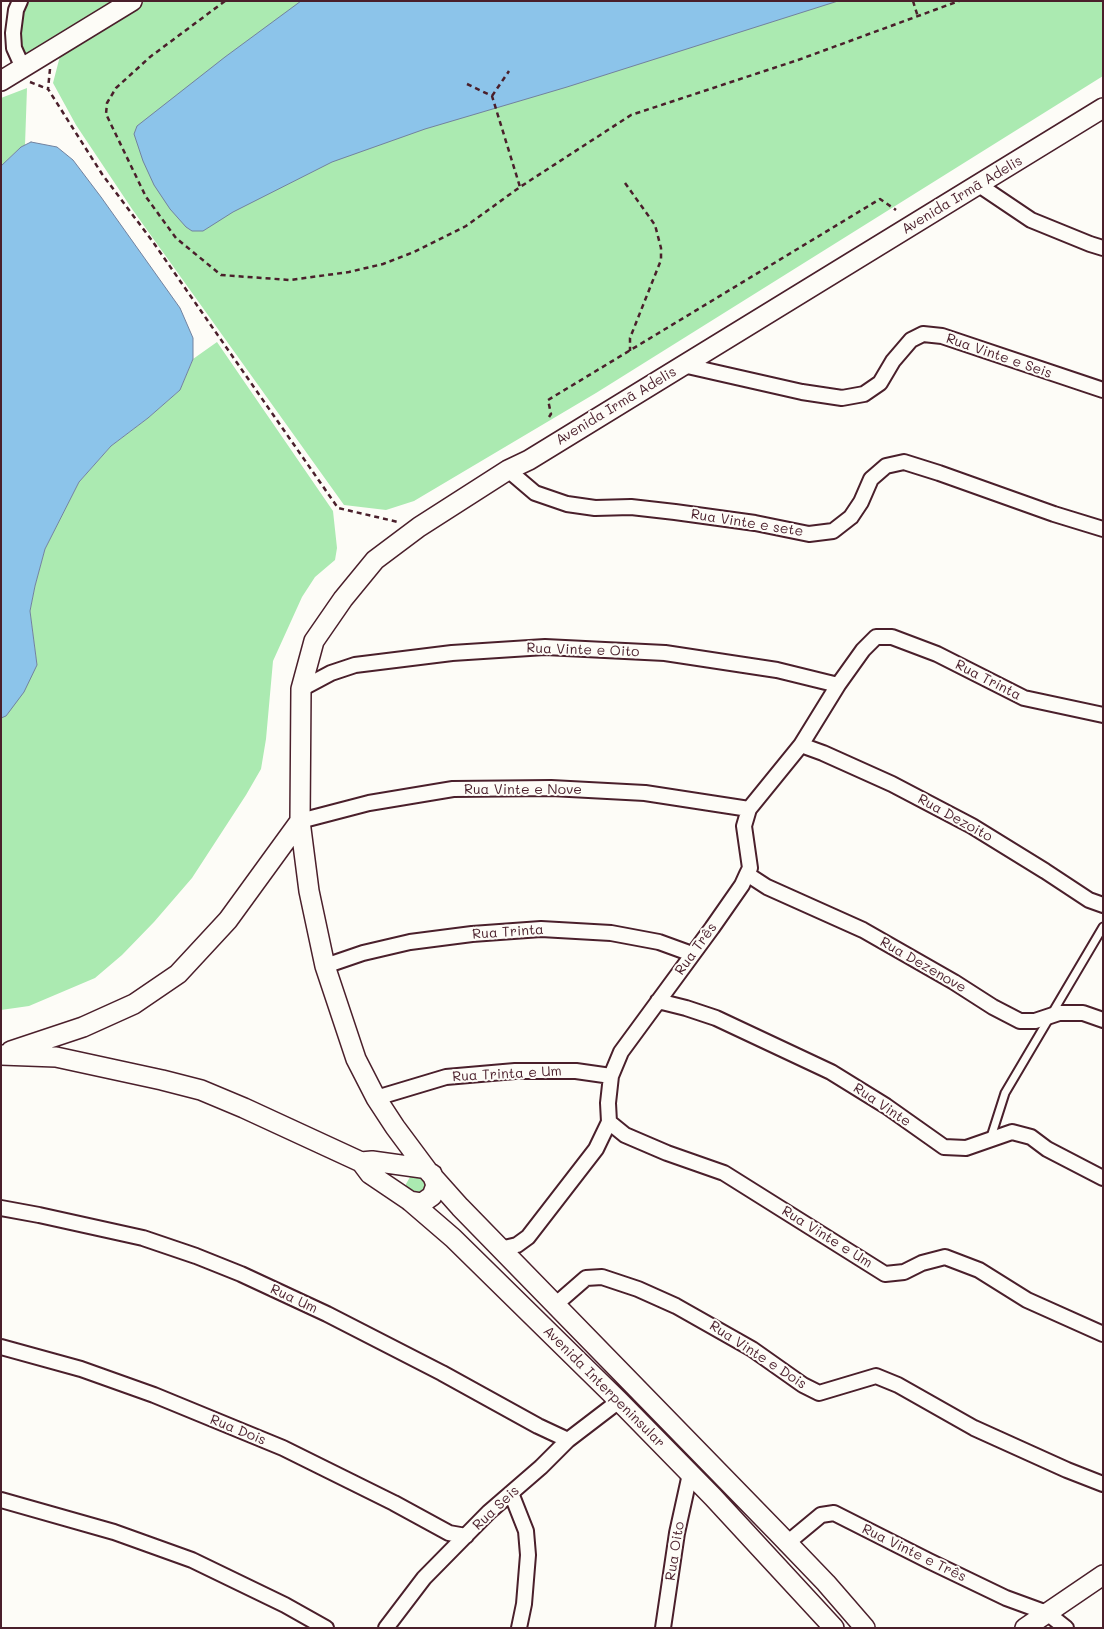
<!DOCTYPE html>
<html>
<head>
<meta charset="utf-8">
<style>
  body { margin:0 }
  #map { position:relative; width:1104px; height:1629px; overflow:hidden; background:#fdfcf7; font-family:Mali,sans-serif }
  canvas { display:block }
  .frame { position:absolute; inset:0; border:2px solid #4a1f2b; pointer-events:none }
</style>
</head>
<body>
<div id="map">
<canvas width="1104" height="1629"></canvas>
<div class="frame"></div>
</div>
<script>
const c = document.querySelector('canvas').getContext('2d');
c.lineJoin = 'round';
function fillPath(path, color) { c.fillStyle = color; c.fill(path, 'evenodd'); }
const toPath = rows => new Path2D(rows.map(r => 'M' + r).join(''));
function trace(path, color, width, dash) { c.strokeStyle = color; c.lineWidth = width; c.lineCap = dash ? 'butt' : 'round'; c.setLineDash(dash || []); c.stroke(path); }
function drawText(font, color, halo, rows, align = 'center') {
  c.font = font + ' Mali,sans-serif'; c.lineWidth = 4; c.setLineDash([]); c.textBaseline = 'middle'; c.strokeStyle = halo; c.fillStyle = color; for (const [text, x, y, turn = 0] of rows) {
    c.save(); c.translate(x, y); c.rotate((+turn || 0) * Math.PI / 180); c.textAlign = isNaN(turn) ? turn : align; if (halo) c.strokeText(text, 0, 0); c.fillText(text, 0, 0); c.restore();
  }
}
fillPath(toPath([
  [25,1,123,1,25,62,17,32],
  [145,1,1103,1,1103,76,596,393,414,501,386,510,344,505,132,209,76,125,53,83,60,56],
  [27,88,25,145,21,147,1,166,1,98],
  [217,342,333,511,337,548,335,560,315,577,302,597,273,661,266,739,261,769,246,795,192,878,154,922,122,955,95,978,29,1006,1,1010,1,718,6,716,37,665,30,611,35,586,45,549,79,482,111,446,148,418,180,390,193,359],
  [420,1174,430,1184,420,1198,406,1188,406,1184,410,1177]
]), '#abeab1');
const water = toPath([
  [301,1,838,1,567,87,425,129,332,162,233,212,203,231,192,231,186,227,170,209,154,185,143,161,134,134,137,126,225,57,301,1],
  [31,142,57,147,73,160,101,197,180,308,193,338,193,359,180,390,148,418,111,446,79,482,45,549,35,586,30,611,37,665,24,692,6,716,1,718,1,166,21,147,31,142]
]);
fillPath(water, '#8cc4ea');
trace(water, '#72829e', 1);
const lane = toPath([
  [990,1140,1005,1093,1103,927]
]);
const street = toPath([
  [20,1,16,10,13,33,14,48,23,68],
  [979,185,1031,220,1090,244,1103,248],
  [683,365,802,392,842,398,864,394,880,383,893,361,911,340,923,334,942,336,1103,390],
  [508,470,535,493,567,504,595,508,631,507,675,512,755,523,809,534,833,531,851,517,861,502,871,479,886,466,904,462,939,473,1054,514,1103,529],
  [301,689,331,673,355,665,452,653,545,647,665,653,777,670,838,685],
  [801,745,823,753,892,784,972,826,1045,871,1089,900,1103,905],
  [300,821,369,803,453,789,551,788,645,793,749,809],
  [747,874,767,887,863,930,954,982,993,1007,1020,1021,1035,1021,1059,1013,1083,1013,1103,1020],
  [325,966,363,953,410,942,472,934,541,929,611,933,659,942,692,954],
  [658,1001,686,1008,716,1018,831,1072,886,1106,944,1147,966,1148,1012,1132,1031,1137,1047,1149,1103,1178],
  [376,1098,446,1077,515,1071,576,1071,611,1076],
  [609,1122,625,1135,667,1153,724,1173,885,1274,904,1272,922,1263,945,1257,979,1270,1027,1300,1103,1334],
  [1,1208,39,1215,143,1238,196,1256,241,1274,327,1314,442,1373,538,1426,568,1440],
  [500,1249,517,1245,528,1237,596,1149,609,1122,608,1103,611,1076,621,1052,712,928,742,885,747,874,750,868,744,826,749,809,801,745,838,685,863,650,876,637,892,637,937,654,1024,698,1103,715],
  [555,1305,586,1278,602,1277,638,1289,676,1306,752,1349,803,1385,819,1393,876,1376,898,1385,974,1428,1067,1470,1103,1484],
  [1,1347,81,1369,154,1395,283,1448,394,1503,449,1533,466,1536],
  [511,1493,526,1531,528,1555,524,1604,519,1628],
  [1,1500,114,1532,192,1560,285,1605,326,1628],
  [786,1544,821,1515,834,1513,929,1561,1006,1598,1047,1613,1066,1628],
  [386,1628,424,1578,489,1512,541,1467,568,1440,619,1401],
  [663,1628,677,1533,690,1474]
]);
const secondary = toPath([
  [1,81,132,1],
  [11,1051,83,1027,134,1004,178,974,228,920,300,821],
  [1,1055,56,1057,162,1080,201,1090,244,1108,361,1162,370,1174,410,1201,453,1238,619,1401,713,1497,834,1628],
  [361,1162,372,1161,422,1168],
  [410,1201,422,1203,432,1196,436,1185,432,1174],
  [865,1628,826,1583,777,1532,460,1207,427,1170,395,1127,376,1098,356,1059,325,966,309,891,300,821,301,689,314,641,343,599,375,560,419,527,508,470,529,460,1103,108],
  [1025,1628,1103,1575]
]);
trace(lane, '#4a1f2b', 11);
trace(street, '#4a1f2b', 18);
trace(secondary, '#4a1f2b', 22);
trace(toPath([
  [225,1,150,57,116,88,107,103,106,114,146,197,176,238,221,275,290,280,349,272,383,264,414,252,466,226,520,187,631,115,798,60,959,1],
  [913,1,918,17],
  [50,69,48,89,102,174,153,242,338,508,398,522],
  [30,82,48,89],
  [467,84,492,96,520,187],
  [492,96,509,71],
  [625,183,655,225,661,248,661,260,630,338,630,351],
  [549,417,551,414,548,400,880,199,896,210]
]), '#4a1f2b', 2.5, [5, 4]);
trace(lane, '#fdfcf7', 7);
trace(street, '#fdfcf7', 14);
trace(secondary, '#fdfcf7', 19);
drawText('14px', '#4a1f2b', '#fdfcf7', [
  ["Avenida Irmã Adelis",962,195,-31],
  ["Rua Vinte e Seis",999,356,19],
  ["Avenida Irmã Adelis",616,406,-31],
  ["Rua Vinte e sete",747,523,9],
  ["Rua Vinte e Oito",583,650,2],
  ["Rua Trinta",988,680,27],
  ["Rua Vinte e Nove",523,790],
  ["Rua Dezoito",955,818,29],
  ["Rua Trinta",508,932,-4],
  ["Rua Três",696,949,-54],
  ["Rua Dezenove",923,965,30],
  ["Rua Trinta e Um",507,1074,-3],
  ["Rua Vinte",882,1105,34],
  ["Rua Vinte e Um",827,1237,32],
  ["Rua Um",294,1299,25],
  ["Rua Vinte e Dois",758,1355,33],
  ["Avenida Interpeninsular",604,1387,45],
  ["Rua Dois",238,1430,22],
  ["Rua Seis",496,1508,-43],
  ["Rua Oito",675,1551,-81],
  ["Rua Vinte e Três",914,1553,26]
]);
</script>
</body>
</html>
